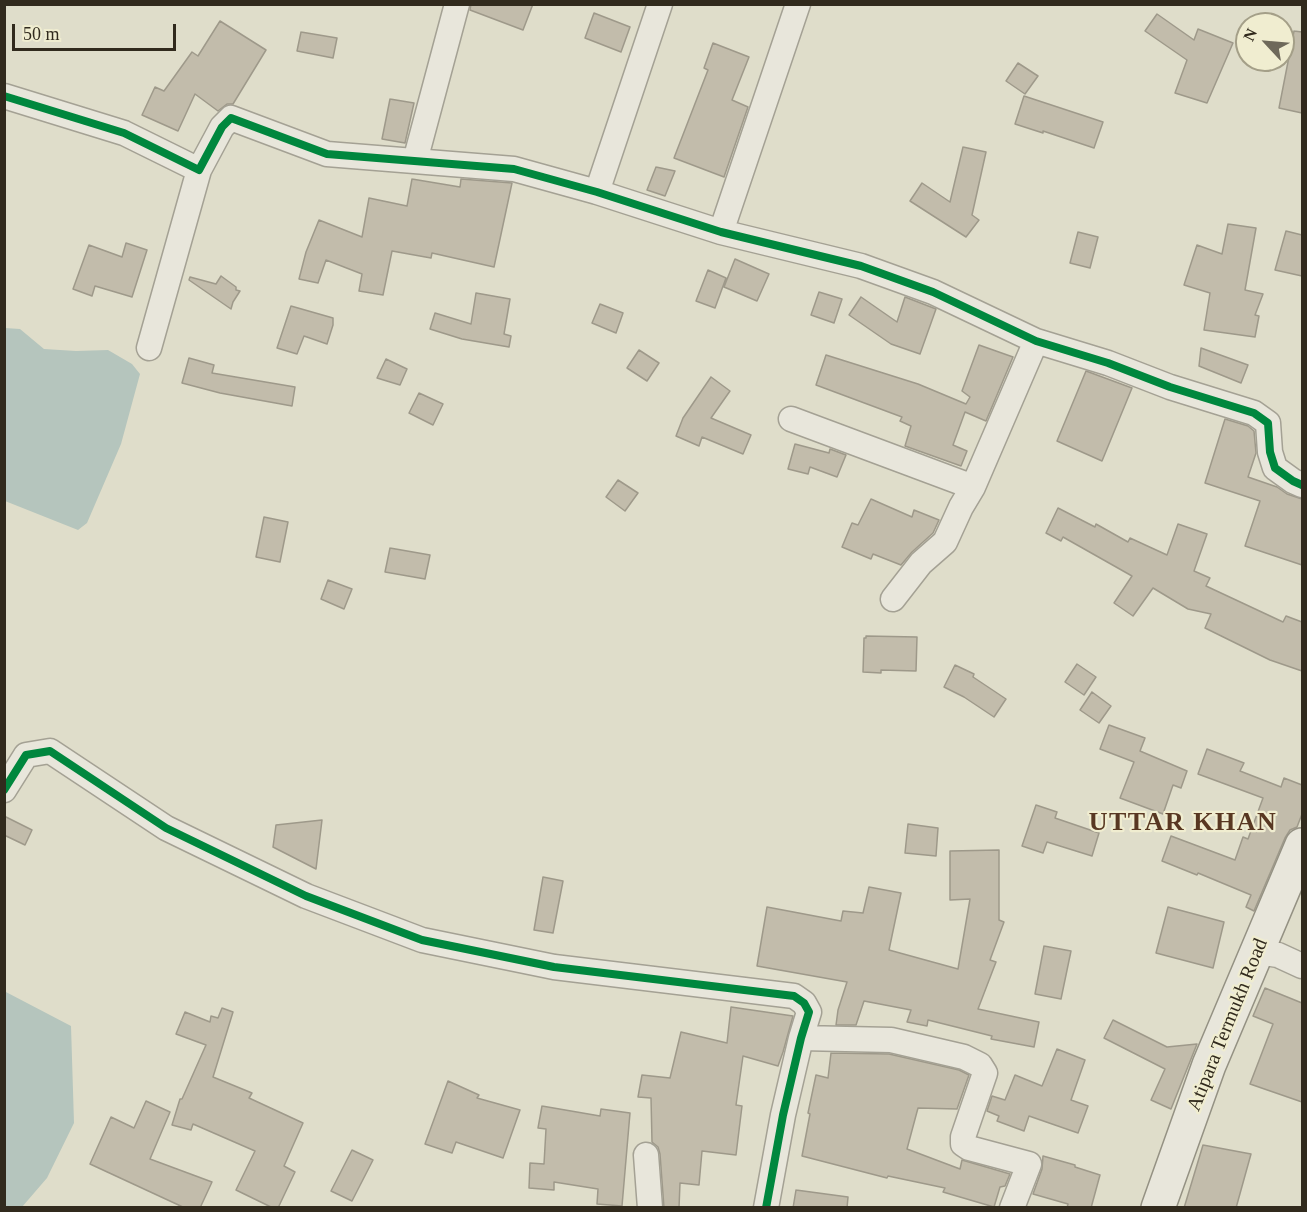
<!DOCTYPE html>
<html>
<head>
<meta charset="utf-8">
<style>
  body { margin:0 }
  #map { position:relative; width:1307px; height:1212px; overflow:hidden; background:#dfddca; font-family:Georgia,serif }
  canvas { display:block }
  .frame { position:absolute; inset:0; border:6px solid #312a1d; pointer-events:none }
  .north { position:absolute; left:1235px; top:12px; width:60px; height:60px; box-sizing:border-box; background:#f0edd0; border:2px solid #a49f88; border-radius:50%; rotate:296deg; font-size:16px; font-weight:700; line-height:24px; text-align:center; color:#312a1d }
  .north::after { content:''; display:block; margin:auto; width:21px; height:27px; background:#6e695a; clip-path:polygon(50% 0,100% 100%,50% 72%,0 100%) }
  .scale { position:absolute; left:12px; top:24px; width:164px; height:27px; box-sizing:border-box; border:3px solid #312a1d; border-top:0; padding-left:8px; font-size:18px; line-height:21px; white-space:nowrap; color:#312a1d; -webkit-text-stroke:4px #f0edd0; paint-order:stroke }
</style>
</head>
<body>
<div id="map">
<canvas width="1307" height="1212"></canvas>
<div class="frame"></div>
<div class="north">N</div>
<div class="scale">50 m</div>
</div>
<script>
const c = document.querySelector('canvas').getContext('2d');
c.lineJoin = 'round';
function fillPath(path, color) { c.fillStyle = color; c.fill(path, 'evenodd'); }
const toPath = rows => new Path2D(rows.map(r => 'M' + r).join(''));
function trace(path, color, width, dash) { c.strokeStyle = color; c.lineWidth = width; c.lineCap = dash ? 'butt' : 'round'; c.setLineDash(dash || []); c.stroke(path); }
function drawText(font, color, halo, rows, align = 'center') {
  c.font = font + ' Georgia,serif'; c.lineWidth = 4.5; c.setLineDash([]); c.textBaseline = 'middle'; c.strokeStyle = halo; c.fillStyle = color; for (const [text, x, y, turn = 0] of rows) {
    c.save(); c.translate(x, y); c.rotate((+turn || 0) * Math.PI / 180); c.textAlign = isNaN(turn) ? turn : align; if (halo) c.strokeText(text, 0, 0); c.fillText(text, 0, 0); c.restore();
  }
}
fillPath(toPath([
  [5,328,20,329,44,349,76,351,108,350,132,364,140,374,121,444,87,523,78,530,5,501],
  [4,991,71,1026,74,1123,47,1178,22,1207,5,1207]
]), '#b5c5bd');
const building = toPath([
  [471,4,533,4,523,30,470,10,471,4],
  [594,13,630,27,621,52,585,38,594,13],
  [1157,14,1194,40,1198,29,1233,43,1207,103,1175,93,1187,60,1145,31,1157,14],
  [220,21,266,50,233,104,227,104,218,111,195,94,178,131,142,115,155,87,164,91,192,52,198,56,220,21],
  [1294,31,1302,32,1302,113,1279,108,1294,31],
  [301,32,337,38,333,58,297,51,301,32],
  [713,43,749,57,732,100,748,107,724,177,674,158,708,70,704,68,713,43],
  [1018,63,1038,76,1025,94,1006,81,1018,63],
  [1024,96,1103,122,1094,148,1043,131,1043,133,1015,124,1024,96],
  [390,99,414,103,405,143,382,139,390,99],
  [963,147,986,152,972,215,979,220,966,237,910,201,922,183,950,202,963,147],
  [656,167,675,171,665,196,647,190,656,167],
  [412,179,460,187,461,179,512,183,494,267,432,253,431,258,392,251,383,295,359,291,362,274,326,260,318,283,299,279,306,252,319,220,362,237,369,198,407,206,412,179],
  [1228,224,1256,228,1245,290,1263,294,1255,315,1259,316,1255,337,1204,330,1210,293,1184,285,1197,245,1222,254,1228,224],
  [1286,231,1302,235,1302,276,1275,270,1286,231],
  [1078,232,1098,237,1090,268,1070,263,1078,232],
  [126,243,147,250,132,297,95,286,92,296,73,289,89,245,122,257,126,243],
  [735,259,769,274,757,301,724,287,735,259],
  [708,270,726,278,715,308,696,301,708,270],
  [221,276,236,287,236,290,240,291,233,302,231,309,189,280,190,277,216,284,221,276],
  [819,292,842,299,834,323,811,315,819,292],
  [476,293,510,299,504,334,511,336,509,347,462,339,430,329,435,313,471,324,476,293],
  [861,297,897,322,905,297,936,309,920,354,891,344,849,315,861,297],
  [600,304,623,313,616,333,592,323,600,304],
  [291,306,333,318,333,325,327,344,304,336,297,354,277,348,291,306],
  [979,345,1013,357,986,421,965,412,953,445,967,451,961,466,905,446,911,426,900,421,902,417,816,385,826,355,918,384,966,404,970,397,962,391,979,345],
  [1201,348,1248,365,1241,383,1199,366,1201,348],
  [639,350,659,363,647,381,627,368,639,350],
  [189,358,214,365,212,373,295,387,292,406,220,393,182,383,189,358],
  [386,359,407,369,400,385,377,378,386,359],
  [1086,371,1132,388,1102,461,1057,441,1086,371],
  [711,377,730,391,711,418,751,435,743,454,702,437,699,446,676,436,683,418,711,377],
  [419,393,443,404,433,425,409,413,419,393],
  [1225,419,1248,426,1254,431,1256,453,1248,477,1277,487,1287,494,1302,499,1302,565,1245,546,1260,501,1205,483,1225,419],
  [795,444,829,453,830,449,846,455,837,477,810,467,808,474,788,469,795,444],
  [618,480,638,493,625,511,606,497,618,480],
  [871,499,912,517,914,510,939,520,933,533,912,552,901,565,873,554,871,559,842,547,852,523,858,525,871,499],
  [1058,508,1095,527,1096,524,1128,542,1130,538,1167,555,1178,524,1207,534,1194,571,1210,578,1206,586,1283,622,1286,616,1302,622,1302,671,1270,660,1205,628,1211,614,1188,609,1153,588,1133,616,1114,603,1132,576,1063,537,1061,541,1046,533,1058,508],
  [264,517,288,522,280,562,256,557,264,517],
  [390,548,430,555,425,579,385,572,390,548],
  [328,580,352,589,344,609,321,599,328,580],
  [866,636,917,637,916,671,881,670,881,673,863,672,864,638,866,638,866,636],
  [1077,664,1096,677,1084,695,1065,682,1077,664],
  [955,665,974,674,973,677,1006,699,994,717,964,697,944,687,955,665],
  [1092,692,1111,706,1099,723,1080,710,1092,692],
  [1109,725,1145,738,1140,751,1187,771,1181,788,1173,785,1163,814,1120,798,1134,762,1100,749,1109,725],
  [1207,749,1244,763,1240,771,1281,787,1284,778,1302,785,1302,814,1297,827,1290,830,1285,838,1254,911,1246,907,1251,895,1198,873,1197,875,1162,861,1171,836,1235,860,1243,837,1248,839,1263,798,1198,774,1207,749],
  [1036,805,1057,812,1055,818,1099,833,1092,856,1047,842,1043,853,1022,846,1036,805],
  [4,816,32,830,25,845,4,835,4,816],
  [322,820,316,869,273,847,276,825,322,820],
  [908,824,938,828,936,856,905,853,908,824],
  [999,850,999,920,1004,922,990,960,996,962,978,1009,1039,1022,1034,1047,991,1039,992,1036,928,1020,927,1026,907,1022,911,1010,864,1001,856,1025,836,1025,838,1010,847,982,757,966,767,907,841,921,843,911,863,913,869,887,901,893,889,950,958,969,970,899,950,900,950,851,999,850],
  [543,877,563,881,553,933,534,930,543,877],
  [1168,907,1224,922,1213,968,1156,953,1168,907],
  [1044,946,1071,951,1061,999,1035,994,1044,946],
  [1265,988,1302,1003,1302,1102,1250,1084,1273,1024,1253,1016,1265,988],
  [731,1007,793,1016,783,1052,778,1066,743,1056,736,1105,742,1106,736,1155,702,1151,699,1185,680,1183,679,1208,664,1208,660,1154,658,1147,652,1142,651,1098,638,1097,642,1075,670,1078,681,1032,727,1043,731,1007],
  [222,1008,233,1012,213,1077,252,1093,249,1098,303,1123,284,1166,295,1172,278,1208,273,1208,236,1190,255,1151,193,1124,191,1130,172,1125,180,1099,182,1099,206,1045,176,1034,185,1012,210,1022,211,1016,218,1018,222,1008],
  [1113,1020,1167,1047,1197,1044,1171,1109,1151,1100,1165,1069,1104,1038,1113,1020],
  [1057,1049,1085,1060,1071,1100,1088,1106,1078,1133,1029,1116,1024,1131,997,1121,999,1116,987,1111,992,1096,1005,1100,1015,1075,1042,1086,1057,1049],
  [831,1053,889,1054,959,1070,969,1075,957,1109,918,1108,907,1149,960,1169,962,1160,1010,1174,1005,1186,1000,1187,994,1207,943,1192,945,1188,888,1176,887,1178,802,1156,810,1114,808,1113,816,1075,828,1078,831,1053],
  [448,1081,479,1095,477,1098,520,1110,503,1158,456,1142,452,1153,425,1144,448,1081],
  [146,1101,170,1112,150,1159,212,1182,200,1208,185,1208,90,1164,111,1117,134,1128,146,1101],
  [542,1106,600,1116,601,1109,630,1113,622,1206,597,1204,598,1189,554,1182,554,1190,529,1188,530,1163,544,1164,546,1129,538,1128,542,1106],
  [1203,1145,1251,1154,1236,1208,1184,1208,1203,1145],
  [352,1150,373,1160,352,1201,331,1191,352,1150],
  [1043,1156,1075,1165,1075,1167,1100,1175,1091,1208,1067,1208,1068,1204,1033,1194,1042,1169,1043,1156],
  [796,1190,848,1197,847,1208,793,1208,796,1190]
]);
fillPath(building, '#c2bcab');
trace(building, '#9e998a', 1.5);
const street = toPath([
  [4,96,124,133,199,170,222,127,231,118,327,154,514,169,597,192,721,232,861,266,933,292,1036,341,1108,363,1170,387,1254,413,1268,423,1270,452,1275,468,1293,481,1302,485],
  [415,161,457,4],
  [597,192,660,4],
  [721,232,798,4],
  [149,348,199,170],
  [791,419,973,487],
  [893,599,921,563,945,542,961,507,973,487,1036,341],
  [4,790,26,755,50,751,166,828,306,896,422,940,554,967,794,996,804,1003,809,1012,801,1038,783,1115,766,1208],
  [1257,952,1278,955,1302,966],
  [801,1038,891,1040,964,1057,980,1065,985,1073,963,1137,963,1144,969,1148,1029,1164,1012,1208],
  [646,1155,650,1208]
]);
const secondary = toPath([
  [1158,1208,1209,1065,1302,845]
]);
trace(street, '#a4a194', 27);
trace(secondary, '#949183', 36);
trace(street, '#e8e6db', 24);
trace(secondary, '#e8e6db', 33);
trace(toPath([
  [4,96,124,133,199,170,222,127,231,118,327,154,514,169,597,192,721,232,861,266,933,292,1036,341,1108,363,1170,387,1254,413,1268,423,1270,452,1275,468,1293,481,1302,485],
  [4,790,26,755,50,751,166,828,306,896,422,940,554,967,794,996,804,1003,809,1012,801,1038,783,1115,766,1208]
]), '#00873e', 8);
drawText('20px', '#312a1d', '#f0edd0', [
  ["Atipara Termukh Road",1228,1025,-68]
]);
c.letterSpacing = '1.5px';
drawText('bold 26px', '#583722', '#f0edd0', [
  ["UTTAR KHAN",1183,823]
]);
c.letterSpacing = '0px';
</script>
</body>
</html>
